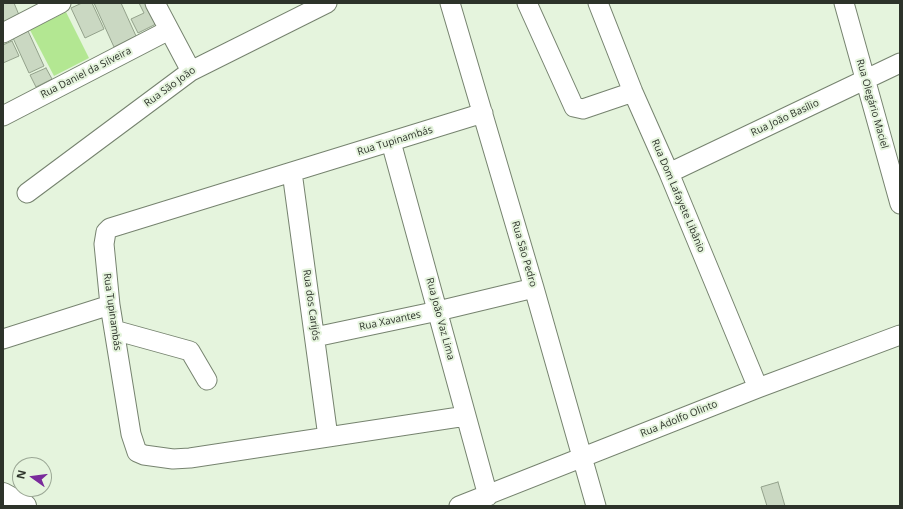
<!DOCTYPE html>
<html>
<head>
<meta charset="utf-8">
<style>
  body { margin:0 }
  #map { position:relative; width:903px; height:509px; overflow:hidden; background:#e5f4dd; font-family:"Open Sans",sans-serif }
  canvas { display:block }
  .frame { position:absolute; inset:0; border:4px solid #2d332a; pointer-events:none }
  .north { position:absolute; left:12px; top:457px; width:40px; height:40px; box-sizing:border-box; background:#e5f4dd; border:1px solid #9ba795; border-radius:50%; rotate:284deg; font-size:11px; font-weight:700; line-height:16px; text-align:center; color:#2d332a }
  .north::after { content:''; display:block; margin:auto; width:14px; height:18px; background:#7a2b9b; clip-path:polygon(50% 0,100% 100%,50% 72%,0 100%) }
</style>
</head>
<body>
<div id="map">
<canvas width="903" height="509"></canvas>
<div class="frame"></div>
<div class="north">N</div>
</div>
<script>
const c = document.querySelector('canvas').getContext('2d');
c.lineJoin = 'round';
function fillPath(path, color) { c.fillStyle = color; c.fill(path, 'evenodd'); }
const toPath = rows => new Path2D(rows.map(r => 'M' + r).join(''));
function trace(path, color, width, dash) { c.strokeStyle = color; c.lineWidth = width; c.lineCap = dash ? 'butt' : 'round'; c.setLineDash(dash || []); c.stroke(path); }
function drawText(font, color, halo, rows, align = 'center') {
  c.font = font + ' "Open Sans",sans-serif'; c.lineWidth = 4; c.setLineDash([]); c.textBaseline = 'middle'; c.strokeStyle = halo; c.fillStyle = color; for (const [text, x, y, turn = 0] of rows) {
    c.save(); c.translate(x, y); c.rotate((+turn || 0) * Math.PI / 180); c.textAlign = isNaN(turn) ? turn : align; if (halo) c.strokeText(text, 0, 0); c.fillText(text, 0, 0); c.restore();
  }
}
fillPath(toPath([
  [66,12,89,58,54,76,30,30]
]), '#b3e792');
const building = toPath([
  [3,3,14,3,19,15,3,23,3,3],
  [82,3,92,3,104,29,85,38,71,8,82,3],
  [94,3,121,3,136,36,114,47,94,3],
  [139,3,148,3,158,23,138,33,131,19,144,13,139,3],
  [28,31,44,66,29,73,13,38,28,31],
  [12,41,19,56,3,63,3,45,12,41],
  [46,68,52,79,36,87,30,75,46,68],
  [778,482,785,506,767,506,761,487,778,482]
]);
fillPath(building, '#cad8c2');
trace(building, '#93a18b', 1);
const minor = toPath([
  [155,3,191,71],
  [450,3,534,288,596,506],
  [527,3,574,107,583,109,633,92],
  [598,3,633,92,669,173,758,388],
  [844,3,900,204],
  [3,33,61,3],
  [3,116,169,30],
  [391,142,488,496],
  [292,172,328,437],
  [669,173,900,63],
  [27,193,191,71,327,3],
  [114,330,190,351,207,380],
  [315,337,438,311,534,288],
  [3,339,110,305],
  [466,416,190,458,173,459,144,455,137,452,131,434,110,305,104,244,106,232,110,228,483,113],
  [459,506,758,388,900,335]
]);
const major = toPath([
  [3,494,25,506]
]);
trace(minor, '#76836f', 21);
trace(major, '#76836f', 24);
trace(minor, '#fff', 19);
trace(major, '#fff', 22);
drawText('10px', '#2d332a', '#e5f4dd', [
  ["Rua Daniel da Silveira",86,73,-27],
  ["Rua São João",170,87,-36],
  ["Rua Olegário Maciel",872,104,74],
  ["Rua João Basílio",785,118,-25],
  ["Rua Tupinambás",395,141,-17],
  ["Rua Dom Lafayete Libânio",678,196,67],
  ["Rua São Pedro",524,254,74],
  ["Rua dos Carijós",311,305,82],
  ["Rua Tupinambás",112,312,82],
  ["Rua João Vaz Lima",440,319,75],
  ["Rua Xavantes",390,321,-12],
  ["Rua Adolfo Olinto",679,419,-22]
]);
</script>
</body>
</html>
